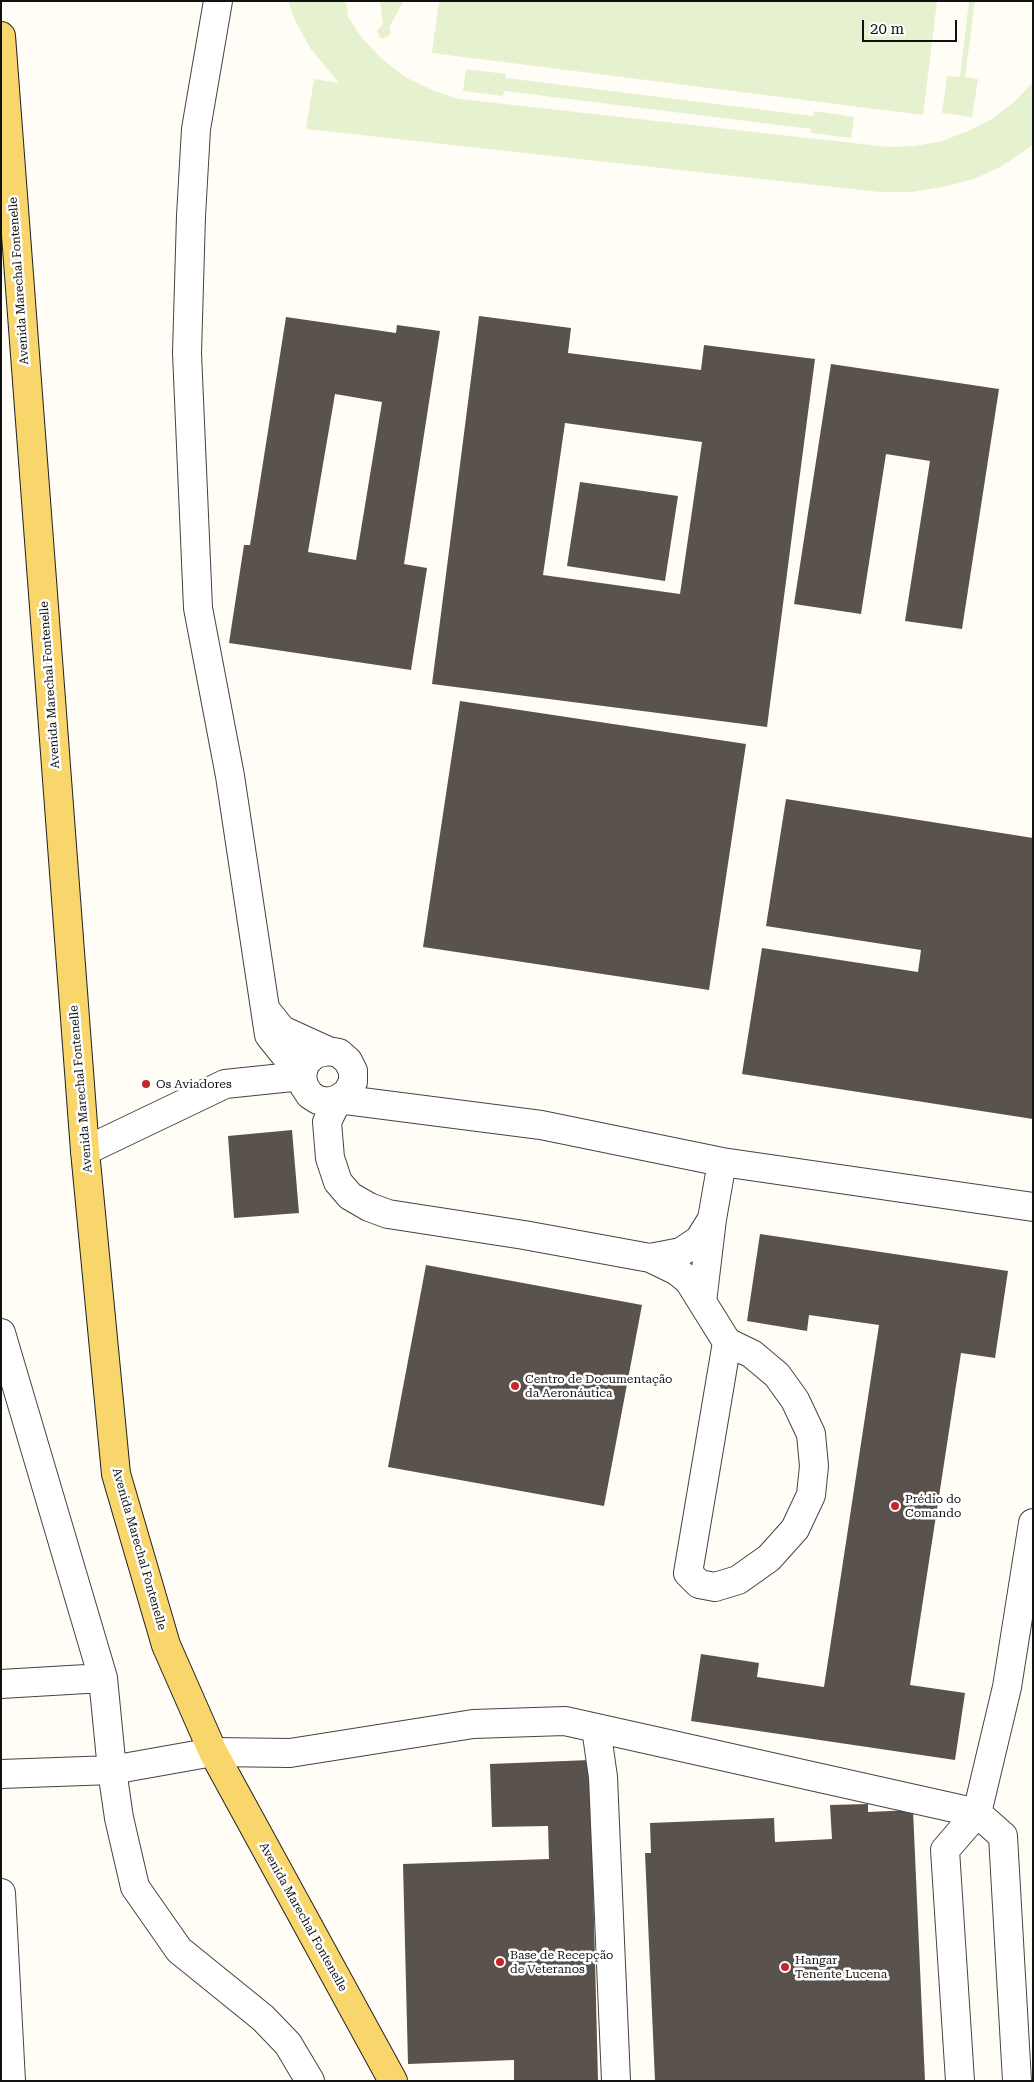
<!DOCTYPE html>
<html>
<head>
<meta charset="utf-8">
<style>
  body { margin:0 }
  #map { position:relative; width:1034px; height:2082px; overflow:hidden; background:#fffdf5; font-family:"Roboto Serif",serif }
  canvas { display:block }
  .frame { position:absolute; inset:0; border:2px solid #111; pointer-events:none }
  .scale { position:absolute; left:862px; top:20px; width:95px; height:22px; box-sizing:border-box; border:2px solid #111; border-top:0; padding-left:6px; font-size:15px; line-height:18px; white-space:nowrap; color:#111; -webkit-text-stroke:4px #fff; paint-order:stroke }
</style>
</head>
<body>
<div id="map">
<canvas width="1034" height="2082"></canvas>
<div class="frame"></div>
<div class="scale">20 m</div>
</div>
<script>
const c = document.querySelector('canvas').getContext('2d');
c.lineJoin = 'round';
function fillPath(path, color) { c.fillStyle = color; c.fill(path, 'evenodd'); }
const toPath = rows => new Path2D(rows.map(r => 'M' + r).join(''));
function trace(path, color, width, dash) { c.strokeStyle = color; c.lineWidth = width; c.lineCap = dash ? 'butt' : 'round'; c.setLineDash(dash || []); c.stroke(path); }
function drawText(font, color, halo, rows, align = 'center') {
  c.font = font + ' "Roboto Serif",serif'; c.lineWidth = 5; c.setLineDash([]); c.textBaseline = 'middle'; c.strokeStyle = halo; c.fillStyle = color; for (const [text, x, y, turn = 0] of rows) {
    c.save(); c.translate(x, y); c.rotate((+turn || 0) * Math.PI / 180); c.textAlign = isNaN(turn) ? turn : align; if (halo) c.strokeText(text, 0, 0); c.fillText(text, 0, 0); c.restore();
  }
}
fillPath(toPath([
  [288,1,346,1,348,17,362,38,382,59,405,77,432,90,459,99,889,147,915,146,942,141,968,131,992,119,1014,102,1033,82,1033,145,1002,166,974,179,943,187,912,192,880,192,306,129,314,79,339,83,310,48,294,18],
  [380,1,404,1,389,27,391,34,384,39,380,38,377,30,383,24],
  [439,1,937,1,923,115,432,53],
  [969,1,975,1,965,77,978,79,972,117,942,113,947,76,960,77],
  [466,69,506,74,506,78,813,116,814,111,854,117,851,138,811,133,811,129,504,91,503,96,463,91]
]), '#e6f2cf');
fillPath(toPath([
  [479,316,571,328,568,353,701,370,704,345,815,359,767,727,432,684],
  [565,423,702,442,680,594,543,575],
  [286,317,396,333,397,325,440,331,404,564,427,568,411,670,229,643,244,545,250,545],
  [335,394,382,402,356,560,308,552],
  [831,364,999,389,962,629,905,621,930,461,886,454,861,614,794,604],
  [580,482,678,496,665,581,567,566],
  [460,701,746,744,709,990,423,947],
  [786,799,1033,838,1033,1119,742,1074,762,948,918,972,921,950,766,926],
  [292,1130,299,1213,234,1218,228,1136],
  [760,1234,1008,1271,995,1358,961,1353,910,1685,965,1693,955,1760,691,1721,701,1654,759,1663,757,1677,824,1687,879,1325,809,1315,807,1331,747,1321],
  [426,1265,642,1305,604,1506,388,1467],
  [590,1760,598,2081,514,2081,514,2060,408,2064,403,1864,549,1859,548,1826,492,1827,490,1764],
  [868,1804,868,1812,913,1810,925,2081,655,2081,645,1853,651,1853,650,1823,774,1818,775,1842,832,1839,830,1805]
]), '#5a524d');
const minor = toPath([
  [218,1,196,129,191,216,187,353,198,608,230,776,269,1035,302,1076,304,1086,310,1095,318,1100,328,1102,338,1099,347,1093,353,1082,353,1071,348,1061,339,1053,328,1051,315,1054,305,1063,302,1076],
  [266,1010,282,1030,328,1051],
  [85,1151,225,1084,302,1076],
  [650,1258,681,1252,699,1240,712,1219,722,1162],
  [702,1302,712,1219],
  [1,1333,103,1678,112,1770,119,1818,135,1887,179,1950,263,2018,288,2044,310,2081],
  [727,1342,752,1354,777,1375,795,1400,811,1434,814,1466,811,1495,795,1529,769,1558,738,1580,715,1587,699,1584,688,1573,727,1342,689,1281,677,1271,650,1258,524,1235,388,1214,369,1207,350,1196,338,1182,330,1158,327,1122,338,1099,541,1125,722,1162,1033,1207],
  [1,1684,103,1678],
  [596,1728,603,1777,616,2081],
  [1,1774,112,1770,213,1752,290,1753,473,1724,565,1721,977,1813,1003,1836,1017,2081],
  [1,1893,11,2081],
  [960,2081,945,1850,977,1813,1007,1687,1033,1523]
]);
const major = toPath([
  [1,36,85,1151,116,1474,166,1645,213,1752,393,2081]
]);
trace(minor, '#444', 30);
trace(major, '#222', 30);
trace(minor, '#fff', 28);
trace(major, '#f9d66b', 28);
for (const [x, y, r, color] of [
  [146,1084,5,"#c4262e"],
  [515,1386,5,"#c4262e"],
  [895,1506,5,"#c4262e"],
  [500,1962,5,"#c4262e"],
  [785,1967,5,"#c4262e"]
]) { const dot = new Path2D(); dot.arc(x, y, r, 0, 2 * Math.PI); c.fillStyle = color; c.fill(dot); trace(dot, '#fff', 2); }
drawText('12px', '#111', '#fff', [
  ["Avenida Marechal Fontenelle",19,281,-94],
  ["Avenida Marechal Fontenelle",50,685,-94],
  ["Avenida Marechal Fontenelle",81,1089,-95],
  ["Avenida Marechal Fontenelle",139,1549,74],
  ["Avenida Marechal Fontenelle",303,1917,61]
]);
drawText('12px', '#111', '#fff', [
  ["Os Aviadores",156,1084],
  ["Centro de Documentação",525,1379],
  ["da Aeronáutica",525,1393],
  ["Prédio do",905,1499],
  ["Comando",905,1513],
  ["Base de Recepção",510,1955],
  ["de Veteranos",510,1969],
  ["Hangar",795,1960],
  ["Tenente Lucena",795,1974]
], 'left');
</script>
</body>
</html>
